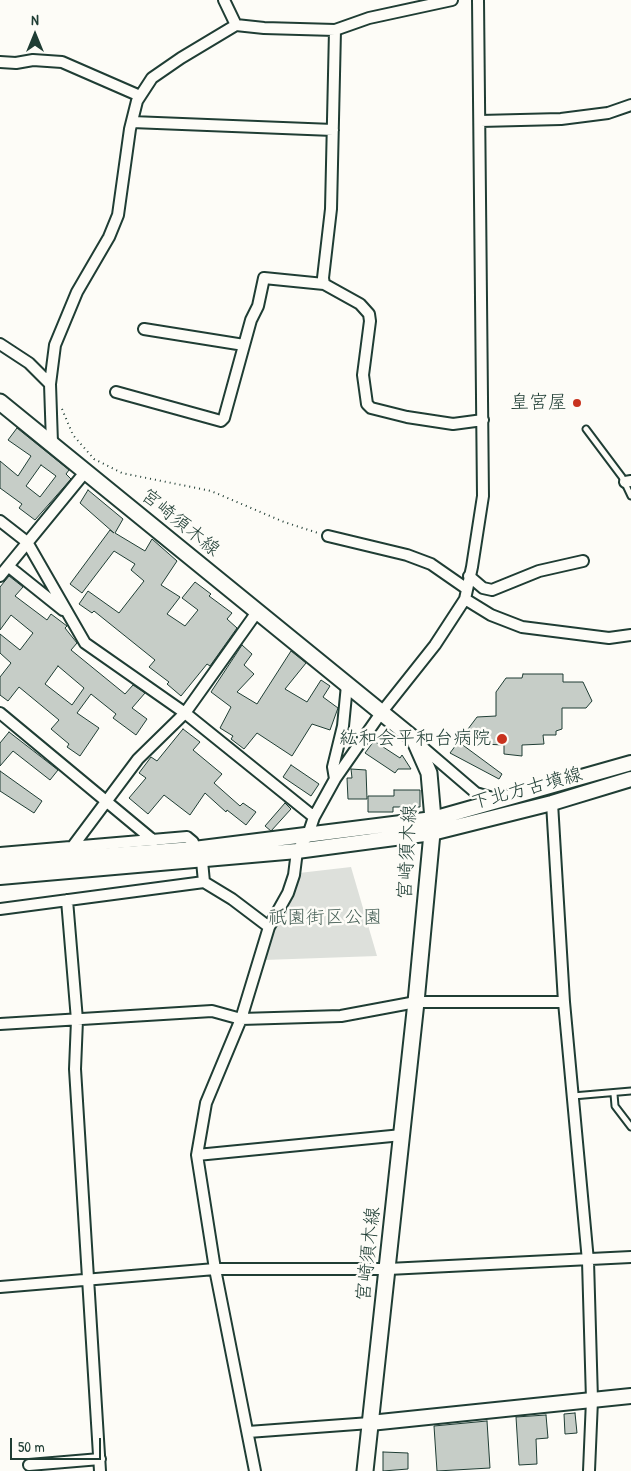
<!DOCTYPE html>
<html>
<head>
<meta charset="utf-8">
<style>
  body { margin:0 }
  #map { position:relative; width:631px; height:1471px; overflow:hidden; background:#fdfcf7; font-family:"Patrick Hand",sans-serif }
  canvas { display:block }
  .north { position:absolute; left:10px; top:10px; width:50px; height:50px; -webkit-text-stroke:4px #fdfcf7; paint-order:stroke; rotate:0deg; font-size:14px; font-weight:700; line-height:20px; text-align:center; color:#1f3d34 }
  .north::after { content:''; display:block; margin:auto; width:18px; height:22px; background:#1f3d34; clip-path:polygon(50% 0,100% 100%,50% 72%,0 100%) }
  .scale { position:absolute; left:10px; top:1438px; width:91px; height:22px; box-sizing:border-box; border:2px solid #1f3d34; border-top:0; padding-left:6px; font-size:15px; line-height:18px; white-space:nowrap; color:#1f3d34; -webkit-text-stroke:4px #fdfcf7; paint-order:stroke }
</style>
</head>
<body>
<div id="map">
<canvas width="631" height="1471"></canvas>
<div class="north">N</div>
<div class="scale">50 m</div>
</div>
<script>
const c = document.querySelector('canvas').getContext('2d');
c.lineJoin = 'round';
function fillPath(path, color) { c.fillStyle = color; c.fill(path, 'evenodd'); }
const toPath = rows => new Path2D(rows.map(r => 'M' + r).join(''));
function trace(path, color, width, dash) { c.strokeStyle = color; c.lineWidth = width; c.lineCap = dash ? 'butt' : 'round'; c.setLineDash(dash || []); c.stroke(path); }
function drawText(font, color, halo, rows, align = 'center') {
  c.font = font + ' "Patrick Hand","Klee One",sans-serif'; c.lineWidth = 5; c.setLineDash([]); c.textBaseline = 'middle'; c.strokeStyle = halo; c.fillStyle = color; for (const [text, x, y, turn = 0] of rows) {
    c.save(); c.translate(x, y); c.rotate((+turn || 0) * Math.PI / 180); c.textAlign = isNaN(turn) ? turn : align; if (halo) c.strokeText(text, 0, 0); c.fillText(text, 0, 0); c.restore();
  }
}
fillPath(toPath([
  [351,867,377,956,264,960,273,930,299,873]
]), '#dde0db');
const building = toPath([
  [17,428,69,470,66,474,71,479,35,520,19,508,22,504,0,488,0,461,18,476,31,456,8,440,17,428],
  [41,465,56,476,40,497,26,486,41,465],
  [88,490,123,519,115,533,145,551,152,539,177,561,161,585,180,597,167,614,185,626,198,610,182,598,195,582,211,594,209,596,232,613,227,619,237,628,210,666,207,664,181,696,167,684,169,682,149,667,155,660,94,611,92,613,79,604,88,591,119,613,144,581,131,570,135,564,114,551,82,593,70,584,110,530,114,533,80,503,88,490],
  [9,576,23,587,15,596,47,620,51,614,67,626,65,628,77,643,71,650,125,694,133,685,145,693,132,708,147,719,136,735,113,718,116,714,91,694,77,713,99,728,80,756,67,747,69,744,51,729,59,720,19,687,8,701,0,695,0,677,11,663,0,653,0,634,20,650,33,633,11,615,0,630,0,587,9,576],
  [58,666,84,688,72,705,45,684,58,666],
  [242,645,252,654,244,665,254,674,237,692,257,704,291,651,306,663,285,689,307,702,321,680,330,686,323,697,338,708,330,730,312,724,292,756,257,733,244,749,231,739,233,736,220,728,231,707,211,692,242,645],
  [523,674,563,674,563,682,583,682,592,701,586,708,562,708,562,729,556,731,556,735,543,735,544,744,522,745,522,756,504,754,504,745,460,743,502,774,499,779,450,753,477,717,496,716,496,692,506,678,522,678,523,674],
  [183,729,200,742,193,750,222,774,214,783,240,806,243,803,256,812,246,825,227,810,226,812,205,793,190,815,164,795,148,814,129,798,146,778,139,773,151,757,157,761,183,729],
  [9,732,58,770,50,780,13,751,0,766,0,743,9,732],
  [374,741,400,758,402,755,411,769,398,769,395,773,365,753,374,741],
  [291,765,319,784,311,796,283,777,291,765],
  [351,769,366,770,367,799,348,799,347,778,352,778,351,769],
  [0,771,42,801,34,813,0,791,0,771],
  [394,790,420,790,420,807,393,807,393,812,368,812,368,796,394,796,394,790],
  [285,803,291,809,271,831,265,826,285,803],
  [575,1413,577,1433,565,1434,564,1414,575,1413],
  [546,1415,548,1438,536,1439,537,1464,519,1465,516,1417,546,1415],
  [487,1421,490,1468,437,1471,434,1426,487,1421],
  [383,1452,408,1453,408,1469,383,1471,383,1452]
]);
fillPath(building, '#c6cdc7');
trace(building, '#1f3d34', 1);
const lane = toPath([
  [586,429,622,477,631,496],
  [614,1094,615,1106,631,1127],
  [573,1096,631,1091]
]);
const street = toPath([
  [224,0,236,25],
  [335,30,331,209,323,278,324,284,360,304,369,314,370,321,363,375,367,404,371,408,407,417,453,424,483,420],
  [0,62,16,63,33,60,62,62,140,96],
  [480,121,561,119,608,113,631,105],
  [132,122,333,130],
  [144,329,244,345],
  [0,344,29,363,50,384],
  [116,392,221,421,224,418,251,320,258,306,264,278,324,284],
  [52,443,50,384,55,345,77,292,109,237,118,215,130,129,137,101,152,78,181,58,236,25,264,28,335,30,369,18,452,0],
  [625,482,631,481],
  [0,521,27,542,85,643,185,713,314,817],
  [328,536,407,555,431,564,467,589],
  [8,566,63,610],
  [0,576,86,471],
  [469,576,483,588,492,590,539,571,583,561],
  [465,599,491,615,522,627,609,638,631,635],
  [0,713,154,841],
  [420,745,476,793,499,800],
  [335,779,381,713,435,645,465,599,472,567,483,496,478,0],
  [552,803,564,1002,588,1261,592,1400,589,1471],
  [73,846,138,759,185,713,257,612],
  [0,853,187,837,193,842,194,849],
  [202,861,204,882],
  [67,900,77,1020,75,1069,100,1471],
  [0,909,204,882,232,899,269,927],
  [0,1024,212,1011,241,1019,341,1016,416,1002,564,1002],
  [197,1155,402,1135],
  [0,1287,215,1269,388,1269,631,1257],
  [248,1432,370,1423],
  [29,1465,100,1459],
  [255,1471,215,1269,197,1155,206,1103,241,1019,269,927,288,893,294,875,297,851,308,835,314,817,335,779,333,767,343,726,347,685]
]);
const secondary = toPath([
  [0,863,194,849,433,819,631,763],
  [0,877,297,851,432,833,552,803,631,779],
  [370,1423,631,1396]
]);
const primary = toPath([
  [0,402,414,739,429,773,433,819,432,833,416,1002,365,1471]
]);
trace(lane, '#1f3d34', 9);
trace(street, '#1f3d34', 14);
trace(secondary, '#1f3d34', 18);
trace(primary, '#1f3d34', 19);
trace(toPath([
  [62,409,73,435,94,459,122,473,211,491,284,522,318,533]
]), '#1f3d34', 2, [1, 4]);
trace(lane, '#fdfcf7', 5);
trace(street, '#fdfcf7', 10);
trace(secondary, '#fdfcf7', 14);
trace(primary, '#fdfcf7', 15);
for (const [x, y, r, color] of [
  [577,403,5,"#c8321e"],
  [502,739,6,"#c8321e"]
]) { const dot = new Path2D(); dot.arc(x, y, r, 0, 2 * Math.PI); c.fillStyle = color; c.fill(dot); trace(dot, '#fdfcf7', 2); }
drawText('19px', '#1f3d34', '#fdfcf7', [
  ["皇宮屋",567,403],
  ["紘和会平和台病院",491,739]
], 'right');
drawText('19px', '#1f3d34', '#fdfcf7', [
  ["宮崎須木線",180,523,39],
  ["下北方古墳線",527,789,-15],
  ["宮崎須木線",408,852,-87],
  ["宮崎須木線",369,1254,-84]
]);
drawText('19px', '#455e55', '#fdfcf7', [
  ["祇園街区公園",325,918]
]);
</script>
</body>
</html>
